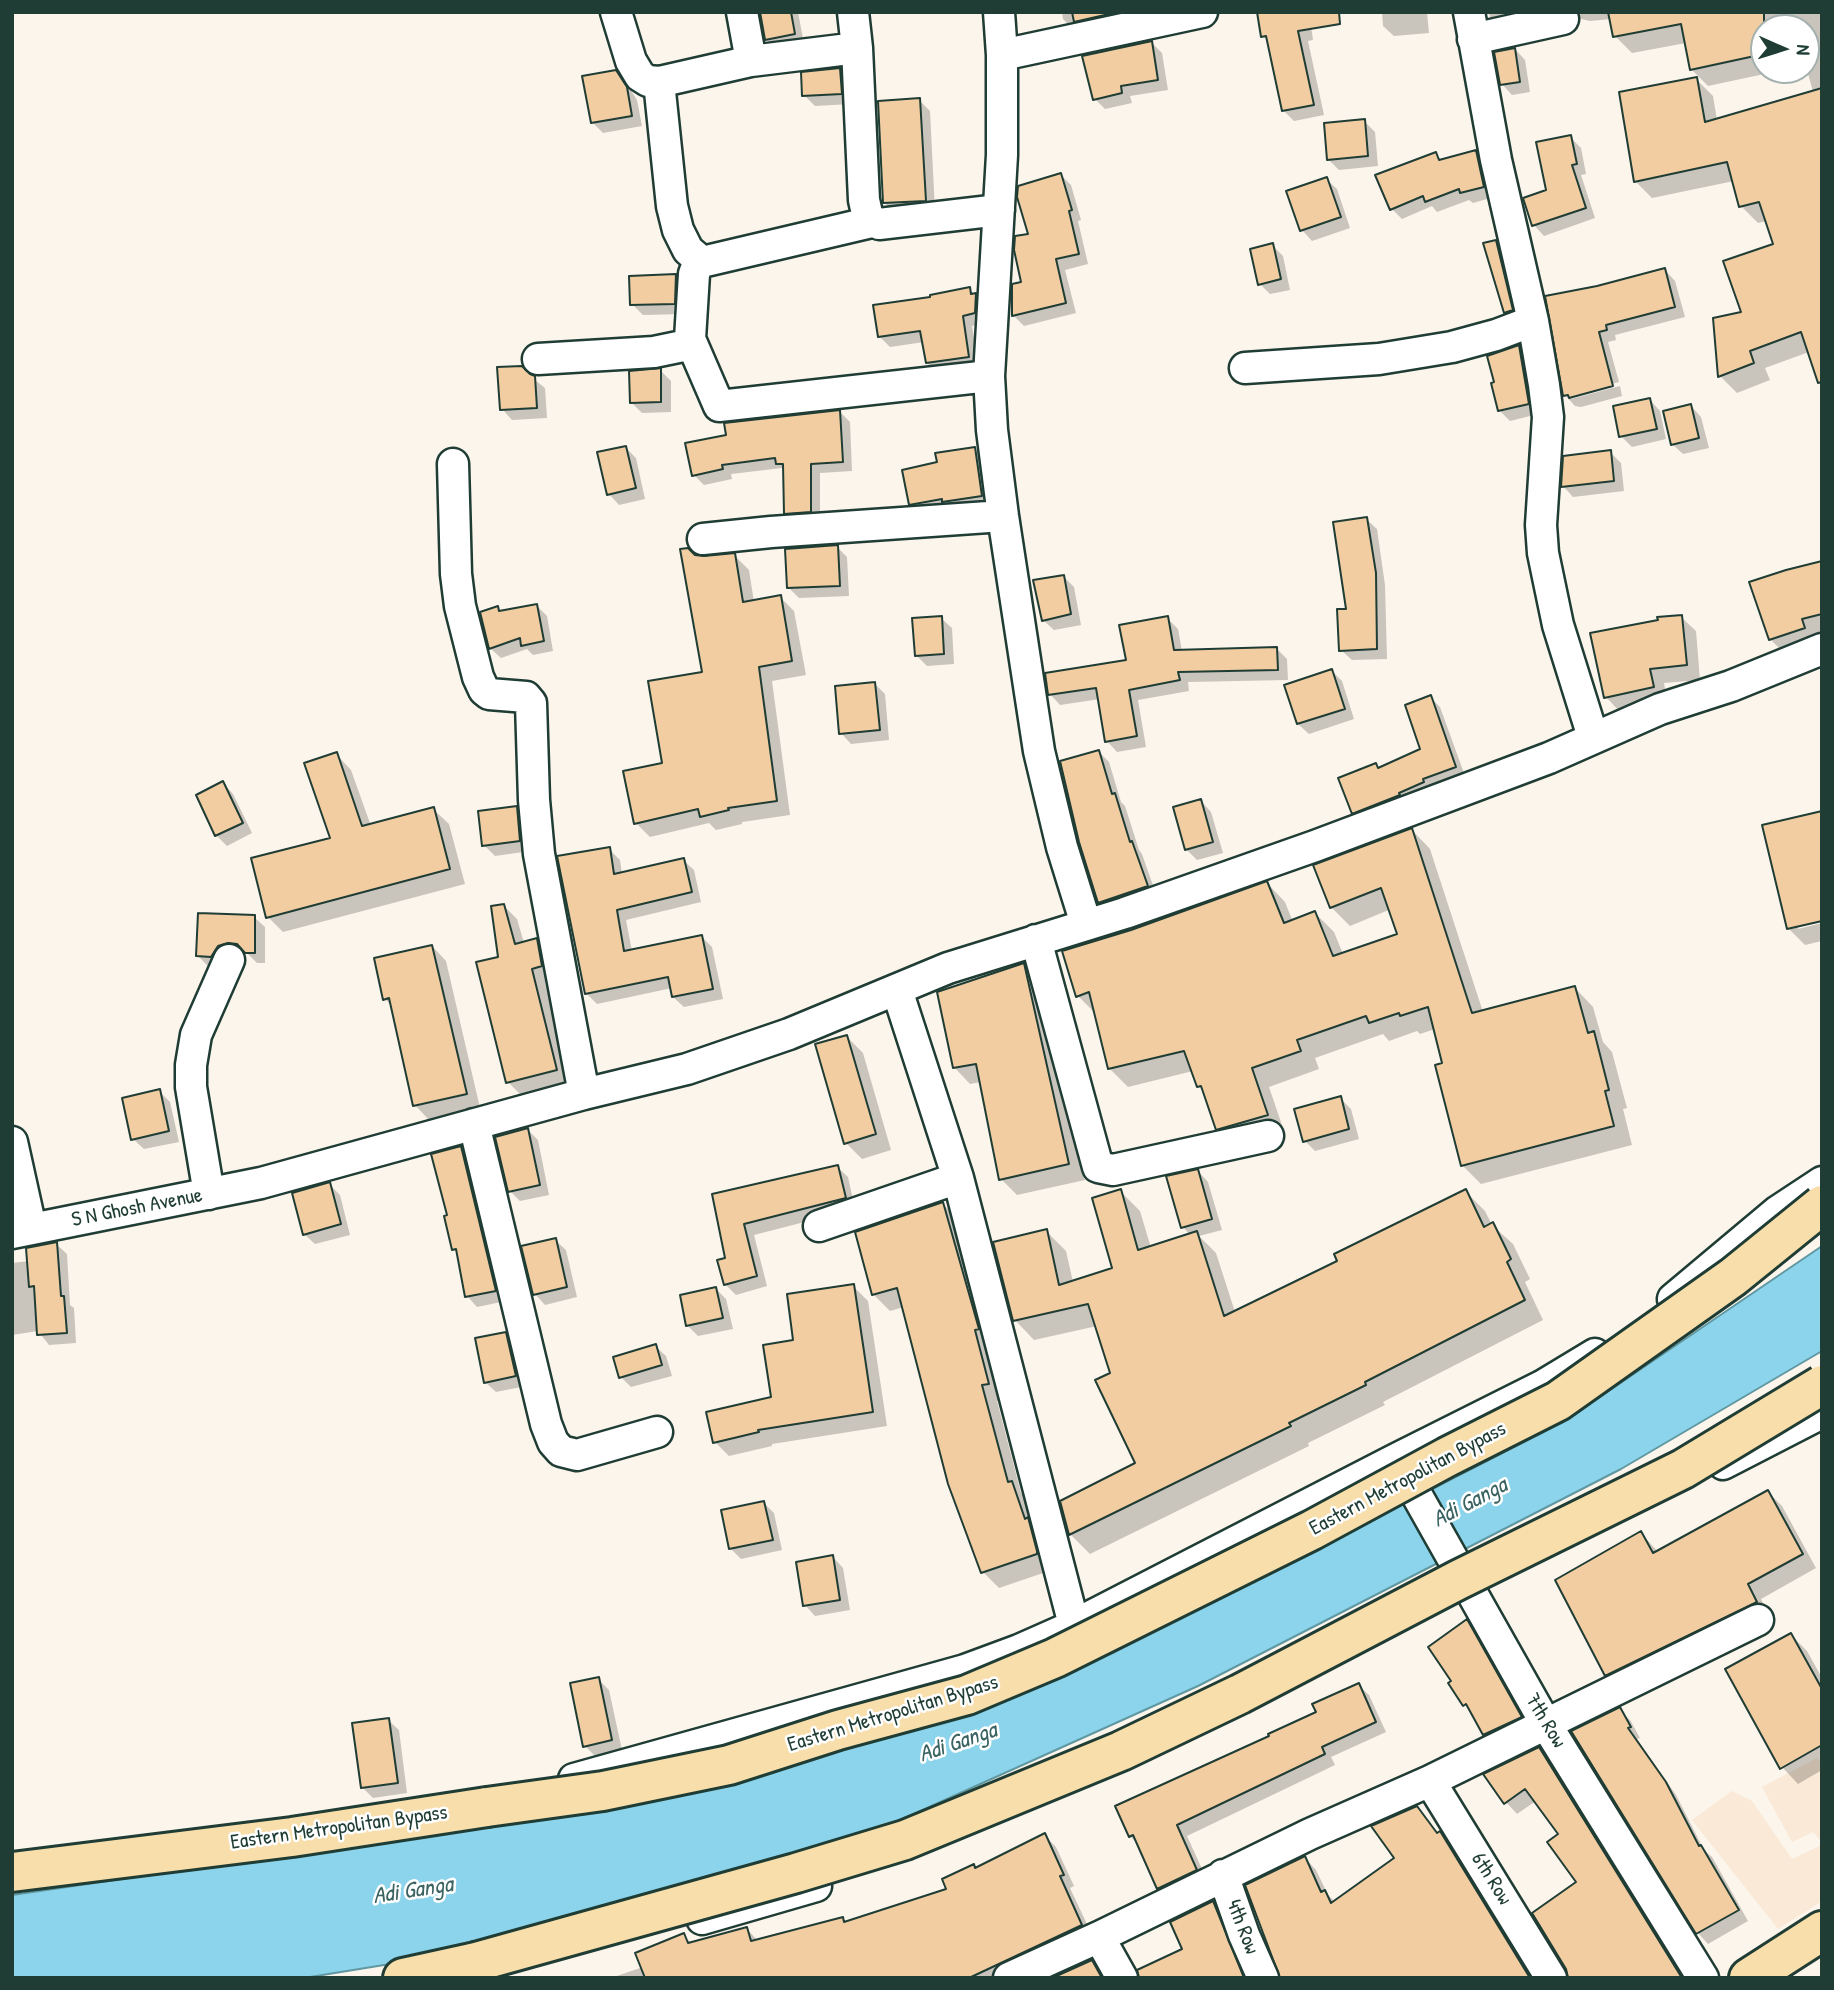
<!DOCTYPE html>
<html>
<head>
<meta charset="utf-8">
<style>
  body { margin:0 }
  #map { position:relative; width:1834px; height:1990px; overflow:hidden; background:#fcf5ec; font-family:"Patrick Hand",sans-serif }
  canvas { display:block }
  .frame { position:absolute; inset:0; border:14px solid #1f3d34; pointer-events:none }
  .north { position:absolute; left:1750px; top:14px; width:70px; height:70px; box-sizing:border-box; background:#fff; border:2px solid #a5b1ae; border-radius:50%; rotate:93deg; font-size:19px; font-weight:700; line-height:28px; text-align:center; color:#1f3d34 }
  .north::after { content:''; display:block; margin:auto; width:24px; height:32px; background:#1f3d34; clip-path:polygon(50% 0,100% 100%,50% 72%,0 100%) }
</style>
</head>
<body>
<div id="map">
<canvas width="1834" height="1990"></canvas>
<div class="frame"></div>
<div class="north">N</div>
</div>
<script>
const c = document.querySelector('canvas').getContext('2d');
c.lineJoin = 'round';
function fillPath(path, color) { c.fillStyle = color; c.fill(path, 'evenodd'); }
const toPath = rows => new Path2D(rows.map(r => 'M' + r).join(''));
function trace(path, color, width, dash) { c.strokeStyle = color; c.lineWidth = width; c.lineCap = dash ? 'butt' : 'round'; c.setLineDash(dash || []); c.stroke(path); }
function drawText(font, color, halo, rows, align = 'center') {
  c.font = font + ' "Patrick Hand",sans-serif'; c.lineWidth = 5; c.setLineDash([]); c.textBaseline = 'middle'; c.strokeStyle = halo; c.fillStyle = color; for (const [text, x, y, turn = 0] of rows) {
    c.save(); c.translate(x, y); c.rotate((+turn || 0) * Math.PI / 180); c.textAlign = isNaN(turn) ? turn : align; if (halo) c.strokeText(text, 0, 0); c.fillText(text, 0, 0); c.restore();
  }
}
fillPath(toPath([
  [1817,1758,1822,1764,1822,1842,1813,1832,1792,1842,1762,1787],
  [1732,1791,1752,1801,1792,1859,1822,1845,1822,1901,1778,1929,1692,1820]
]), '#f9e9d6');
const water = toPath([
  [1822,1246,1822,1351,1621,1469,1198,1686,887,1826,464,1952,304,1978,12,1978,12,1895,513,1822,894,1735,1112,1653,1563,1422,1822,1246]
]);
fillPath(water, '#8bd4ec');
trace(water, '#6098a2', 2);
fillPath(toPath([
  [762,12,798,12,804,44,777,49,766,39],
  [1062,12,1107,12,1110,26,1074,30,1063,19],
  [1309,12,1313,40,1308,41,1324,115,1294,121,1283,110,1269,42,1263,36],
  [1382,12,1427,12,1429,33,1394,36,1383,26],
  [1489,12,1822,12,1822,390,1809,352,1765,368,1770,380,1737,393,1720,376,1715,320,1743,313,1775,245,1767,221,1758,223,1741,206,1734,181,1652,198,1635,181,1696,79,1713,96,1717,120,1813,92,1806,66,1806,28,1764,28,1764,70,1783,70,1708,86,1691,69,1686,43,1632,53,1615,36,1611,19,1590,21,1577,18,1507,34,1490,17],
  [1152,43,1162,53,1168,90,1130,96,1132,103,1105,109,1095,99],
  [1515,49,1525,60,1530,92,1512,95,1502,84],
  [840,70,850,80,851,104,815,106,804,95],
  [615,72,626,83,637,100,642,126,603,133,593,123],
  [919,100,930,111,935,211,895,213,884,202],
  [1364,121,1375,132,1378,166,1339,170,1328,159],
  [1570,137,1581,148,1586,174,1581,175,1595,218,1544,236,1534,225],
  [1476,152,1486,162,1494,197,1473,203,1469,200,1437,212,1432,206,1402,219,1392,209,1436,154,1442,161],
  [1061,175,1071,185,1081,220,1078,221,1088,264,1065,270,1076,313,1024,326,1014,316,1014,285,1023,283,1030,235],
  [1326,179,1337,189,1350,228,1312,241,1302,230,1289,192],
  [1496,242,1506,252,1522,320,1516,323,1505,312],
  [1272,245,1283,256,1290,290,1270,294,1260,284],
  [1665,270,1675,281,1685,317,1615,335,1616,340,1608,342,1619,382,1571,395,1571,399,1620,386,1622,396,1581,407,1575,406,1565,395,1598,288],
  [676,276,686,286,685,314,643,315,632,304],
  [969,289,986,305,985,323,972,326,979,367,938,373,927,363,924,342,890,347,879,336,932,298],
  [1519,347,1529,357,1538,414,1510,421,1499,410],
  [660,370,671,381,671,412,642,413,631,402],
  [530,376,545,388,547,418,512,420,502,409],
  [1650,400,1660,411,1666,439,1632,447,1621,436],
  [1691,406,1701,417,1709,448,1683,454,1672,444],
  [840,412,850,422,852,471,820,473,820,521,796,523,786,513,785,471,782,468,731,474,732,479,704,485,694,475],
  [625,447,636,458,645,499,619,505,609,494],
  [975,449,985,459,991,506,921,515,911,504,939,463],
  [1610,452,1621,463,1624,491,1573,497,1563,486],
  [1366,519,1377,529,1385,585,1387,659,1352,660,1341,650],
  [837,547,847,557,849,596,799,598,789,588],
  [734,555,749,570,754,602,780,597,794,611,806,675,772,681,790,815,742,822,742,824,716,830,709,823,650,837,636,823,704,673,694,556,704,558],
  [1822,563,1822,635,1787,656,1770,639],
  [1063,576,1074,587,1081,625,1054,630,1043,620],
  [536,605,547,616,553,651,533,655,527,649,501,658,490,648,497,608,501,612],
  [1681,617,1696,631,1700,680,1664,683,1667,702,1620,712,1606,697],
  [941,618,952,628,954,664,927,666,916,655],
  [1167,618,1178,629,1182,651,1277,649,1287,659,1288,680,1188,682,1189,691,1138,700,1146,747,1117,752,1107,741,1100,699,1060,705,1050,694,1128,661],
  [1332,671,1342,681,1354,719,1309,734,1298,724],
  [875,684,885,694,889,740,851,744,841,733],
  [1430,697,1440,707,1465,776,1362,822,1353,813,1375,765,1379,769,1423,750],
  [1099,752,1109,762,1121,802,1125,806,1139,850,1142,854,1157,897,1110,913,1099,902],
  [336,754,351,770,371,826,433,809,449,824,465,884,283,932,268,917,332,839],
  [223,783,233,794,252,833,227,846,216,835],
  [1201,801,1211,812,1223,853,1197,860,1187,850,1175,809],
  [516,808,527,818,530,851,495,856,484,845],
  [1412,830,1430,849,1483,1012,1575,988,1593,1007,1603,1042,1612,1052,1627,1108,1623,1109,1632,1145,1481,1184,1462,1165,1444,1064,1435,1029,1420,1034,1417,1031,1389,1041,1383,1034,1315,1058,1319,1069,1269,1087,1285,1134,1236,1147,1217,1129,1206,1094,1198,1086,1193,1071,1128,1087,1110,1069,1097,1015,1078,996,1131,931,1267,883,1285,902,1293,922,1315,913,1334,932,1343,954,1400,935,1391,909,1350,926,1331,907],
  [609,849,620,860,622,874,683,860,694,870,701,902,626,920,632,951,701,936,712,947,723,999,684,1007,673,997,672,988,597,1004,586,993],
  [503,905,517,919,524,943,536,940,550,954,555,980,545,982,570,1084,522,1096,508,1082,500,959],
  [254,917,265,927,265,963,257,963,248,954,239,952,222,967,208,966,198,956],
  [1822,923,1822,941,1805,945,1789,929,1798,925,1798,929],
  [432,946,446,961,480,1108,429,1120,415,1105,393,1007,385,999],
  [1024,965,1040,981,1085,1180,1017,1195,1001,1179,981,1082,970,1084,954,1067],
  [847,1037,863,1053,891,1150,862,1159,846,1143],
  [159,1091,170,1102,179,1142,144,1149,133,1139],
  [1340,1098,1351,1109,1359,1139,1315,1151,1305,1141],
  [528,1130,538,1140,549,1195,520,1201,510,1191],
  [461,1148,471,1158,506,1301,477,1307,467,1296,459,1253,454,1249,449,1216],
  [837,1167,848,1177,855,1209,754,1235,767,1286,736,1295,725,1284,727,1259,714,1196],
  [1198,1171,1208,1182,1222,1230,1199,1236,1216,1253,1235,1312,1339,1262,1465,1191,1485,1211,1492,1225,1513,1244,1530,1279,1525,1282,1543,1320,1383,1402,1385,1405,1308,1443,1309,1446,1090,1554,1070,1534,1138,1464,1097,1326,1034,1340,1015,1320,1046,1231,1066,1251,1073,1282,1114,1269,1120,1191,1140,1211,1151,1248,1190,1235,1183,1227],
  [329,1184,340,1195,350,1235,315,1244,304,1234],
  [943,1204,959,1220,1004,1400,997,1401,1021,1493,1027,1499,1052,1570,999,1588,983,1572,904,1307,890,1311,874,1295,857,1233],
  [555,1240,566,1250,577,1297,545,1305,535,1294],
  [56,1244,67,1254,70,1305,74,1308,76,1343,49,1345,38,1331,12,1335,12,1263,29,1261],
  [853,1286,868,1301,887,1426,772,1444,772,1446,729,1456,715,1442,773,1398,795,1342],
  [716,1289,726,1299,733,1329,698,1336,688,1326],
  [505,1334,516,1344,526,1386,496,1392,485,1382],
  [655,1346,666,1356,672,1376,631,1387,621,1377],
  [1768,1492,1782,1506,1816,1568,1761,1599,1770,1617,1621,1689,1607,1674,1641,1533,1658,1552],
  [764,1503,774,1513,782,1550,741,1559,730,1548],
  [833,1557,843,1568,850,1610,815,1616,805,1605],
  [1467,1622,1477,1632,1531,1727,1495,1745,1485,1734,1472,1712,1465,1705,1454,1681],
  [1791,1635,1807,1651,1822,1678,1822,1770,1798,1784,1782,1767],
  [598,1679,609,1690,622,1750,595,1756,585,1746],
  [1358,1685,1369,1695,1386,1732,1331,1757,1335,1765,1187,1836,1207,1880,1169,1898,1159,1888,1138,1844,1130,1836,1271,1737,1318,1713],
  [1619,1710,1630,1720,1640,1738,1637,1739,1676,1795,1704,1850,1712,1857,1748,1921,1708,1944,1698,1933,1573,1732],
  [388,1720,399,1730,407,1793,373,1798,362,1787],
  [1539,1749,1551,1761,1685,1978,1570,1978,1578,1882,1560,1835,1536,1801,1517,1814,1506,1802],
  [1417,1808,1439,1834,1452,1845,1533,1978,1282,1978,1305,1858,1316,1870,1328,1895,1335,1902,1396,1858],
  [1044,1835,1056,1847,1074,1886,1070,1888,1093,1937,1008,1978,611,1978,643,1967,683,1935,692,1944,747,1929,758,1941,843,1919,847,1923,948,1890,973,1866,976,1869],
  [1213,1903,1225,1914,1249,1978,1141,1978,1185,1949],
  [1091,1962,1106,1978,1055,1978]
]), '#0003');
const building = toPath([
  [760,12,791,12,795,34,765,40,760,12],
  [1072,12,1118,12,1074,22,1072,12],
  [1257,12,1339,12,1340,24,1298,31,1314,105,1282,111,1266,36,1261,37,1257,12],
  [1608,12,1764,12,1764,54,1690,70,1681,24,1613,37,1608,12],
  [1152,41,1158,80,1121,86,1122,93,1093,100,1082,56,1152,41],
  [1515,48,1520,82,1500,85,1494,52,1515,48],
  [840,68,842,94,802,96,801,72,840,68],
  [616,70,627,87,632,116,591,123,582,76,616,70],
  [1697,77,1705,122,1822,88,1822,382,1818,383,1801,332,1750,351,1754,363,1718,377,1713,318,1741,312,1723,261,1773,244,1759,202,1739,207,1727,162,1634,182,1619,92,1697,77],
  [920,98,926,201,883,203,878,101,920,98],
  [1365,119,1368,156,1327,160,1324,123,1365,119],
  [1571,135,1577,164,1572,165,1586,208,1532,226,1523,198,1546,190,1536,142,1571,135],
  [1476,150,1484,187,1460,193,1459,189,1425,202,1423,196,1390,210,1375,175,1436,152,1439,160,1476,150],
  [1061,173,1072,210,1069,211,1079,254,1056,259,1066,303,1012,316,1012,284,1021,282,1014,250,1015,236,1028,234,1017,197,1018,186,1061,173],
  [1327,177,1341,217,1300,231,1286,191,1327,177],
  [1496,240,1513,310,1504,313,1483,243,1496,240],
  [1273,243,1281,279,1258,285,1250,249,1273,243],
  [1665,268,1675,307,1606,325,1607,330,1599,332,1613,386,1569,398,1568,395,1563,396,1545,296,1597,286,1665,268],
  [676,274,675,304,630,305,629,276,676,274],
  [970,287,971,294,976,293,975,313,963,316,969,357,926,363,920,331,878,337,873,305,930,297,930,295,970,287],
  [1519,345,1529,404,1498,411,1491,383,1494,382,1487,356,1519,345],
  [522,366,530,374,535,376,537,408,500,410,497,367,522,366],
  [661,368,661,402,630,403,629,371,661,368],
  [1650,398,1657,429,1619,437,1613,406,1650,398],
  [1691,404,1699,438,1671,445,1663,411,1691,404],
  [840,410,843,462,811,464,811,512,784,514,783,464,776,464,775,458,722,465,723,469,692,476,685,443,726,435,724,423,840,410],
  [626,446,636,488,607,495,597,452,626,446],
  [975,447,982,496,942,502,942,499,909,505,902,470,937,462,935,453,975,447],
  [1611,450,1614,481,1561,487,1563,456,1611,450],
  [1367,517,1376,573,1377,649,1339,651,1337,609,1346,609,1333,522,1367,517],
  [838,545,840,586,787,588,785,549,838,545],
  [688,548,695,555,704,556,735,553,743,602,781,595,792,661,759,667,777,801,728,808,729,810,700,817,698,809,634,824,623,771,662,763,648,681,702,672,680,549,688,548],
  [1822,561,1822,614,1802,619,1805,628,1769,640,1749,582,1786,570,1822,561],
  [1064,575,1071,614,1042,621,1033,580,1064,575],
  [537,604,544,641,521,646,520,638,489,649,480,612,498,606,499,611,537,604],
  [1682,615,1687,665,1650,669,1654,687,1604,698,1590,633,1658,620,1657,617,1682,615],
  [942,616,944,654,915,656,912,618,942,616],
  [1168,616,1174,650,1277,647,1278,670,1178,672,1180,680,1129,690,1137,736,1105,742,1096,688,1048,695,1045,673,1126,660,1119,625,1168,616],
  [1332,669,1345,709,1297,724,1284,685,1332,669],
  [875,682,880,730,839,734,835,686,875,682],
  [1431,695,1456,767,1423,779,1424,782,1399,793,1400,795,1352,814,1338,778,1376,763,1378,768,1420,749,1405,705,1431,695],
  [1099,750,1112,794,1115,793,1130,842,1132,841,1148,886,1098,903,1079,842,1060,761,1099,750],
  [337,752,362,826,434,807,450,869,266,918,251,858,330,838,304,763,337,752],
  [223,781,243,823,215,836,196,795,223,781],
  [1201,799,1213,842,1185,850,1173,807,1201,799],
  [517,806,520,841,482,846,478,811,517,806],
  [1822,811,1822,921,1787,929,1762,825,1822,811],
  [1412,828,1472,1013,1575,986,1588,1033,1594,1031,1609,1090,1605,1091,1614,1126,1461,1166,1435,1065,1442,1063,1428,1007,1400,1016,1399,1013,1369,1023,1366,1016,1297,1040,1301,1051,1252,1068,1268,1115,1216,1130,1201,1086,1197,1087,1184,1051,1108,1069,1089,992,1076,997,1062,951,1131,930,1267,881,1284,923,1315,911,1333,956,1397,934,1381,888,1330,908,1313,865,1412,828],
  [610,847,614,874,684,858,692,892,617,910,624,951,702,935,713,989,672,997,668,977,585,994,557,856,610,847],
  [504,904,515,944,537,938,542,966,532,969,557,1070,506,1083,476,962,498,957,491,906,504,904],
  [198,913,255,915,255,953,245,953,237,944,228,943,218,946,211,957,196,956,198,913],
  [432,945,467,1094,413,1106,389,998,383,1000,374,958,432,945],
  [1024,963,1069,1164,999,1180,976,1064,953,1068,937,992,1024,963],
  [847,1035,876,1134,844,1144,815,1044,847,1035],
  [160,1089,169,1131,131,1140,122,1098,160,1089],
  [1341,1096,1349,1129,1303,1142,1294,1109,1341,1096],
  [528,1128,540,1185,508,1192,495,1137,528,1128],
  [461,1146,496,1291,465,1297,456,1249,452,1250,444,1216,447,1215,431,1154,461,1146],
  [838,1165,846,1198,744,1224,757,1276,724,1285,717,1260,725,1258,712,1194,838,1165],
  [1198,1169,1212,1219,1181,1228,1166,1176,1198,1169],
  [330,1182,341,1224,303,1235,292,1193,330,1182],
  [1121,1189,1138,1250,1197,1231,1224,1316,1337,1261,1334,1254,1466,1189,1484,1227,1493,1222,1511,1259,1507,1262,1525,1300,1365,1382,1366,1385,1289,1423,1291,1426,1069,1535,1060,1501,1135,1463,1095,1380,1110,1373,1088,1304,1013,1321,993,1242,1047,1229,1059,1285,1112,1268,1092,1198,1121,1189],
  [943,1202,979,1329,975,1330,989,1384,982,1385,1008,1482,1012,1481,1025,1519,1028,1517,1037,1551,1037,1554,981,1573,948,1484,897,1288,872,1295,855,1232,943,1202],
  [556,1238,567,1287,533,1295,521,1246,556,1238],
  [57,1242,61,1296,64,1296,67,1333,37,1335,34,1286,29,1287,26,1248,57,1242],
  [854,1284,873,1412,758,1430,759,1432,713,1443,706,1412,771,1397,763,1345,793,1340,787,1294,854,1284],
  [716,1287,723,1318,686,1326,680,1295,716,1287],
  [506,1332,516,1376,484,1383,475,1338,506,1332],
  [656,1344,662,1365,619,1378,613,1357,656,1344],
  [1768,1490,1803,1554,1748,1584,1757,1602,1605,1676,1555,1580,1641,1531,1653,1553,1768,1490],
  [764,1501,773,1540,729,1549,721,1510,764,1501],
  [833,1555,840,1600,803,1606,796,1562,833,1555],
  [1467,1619,1522,1717,1483,1735,1466,1704,1463,1706,1448,1683,1451,1681,1428,1647,1467,1619],
  [1791,1633,1822,1689,1822,1745,1780,1769,1725,1669,1791,1633],
  [599,1677,612,1740,583,1747,570,1683,599,1677],
  [1359,1683,1376,1722,1322,1747,1325,1754,1177,1825,1197,1870,1157,1889,1133,1835,1129,1837,1115,1806,1269,1736,1268,1734,1316,1712,1312,1704,1359,1683],
  [1620,1707,1631,1727,1628,1728,1666,1782,1699,1846,1701,1845,1739,1910,1696,1934,1571,1731,1620,1707],
  [389,1718,398,1783,361,1788,352,1723,389,1718],
  [1539,1747,1682,1978,1568,1978,1566,1969,1532,1913,1576,1882,1547,1842,1558,1834,1525,1789,1504,1804,1483,1774,1539,1747],
  [1417,1806,1437,1833,1440,1831,1530,1978,1280,1978,1245,1885,1305,1856,1321,1892,1325,1890,1331,1903,1394,1858,1371,1826,1417,1806],
  [1045,1833,1064,1875,1060,1876,1082,1925,969,1978,645,1978,635,1953,684,1933,688,1943,747,1927,751,1941,843,1917,844,1922,946,1889,942,1879,974,1864,975,1868,1045,1833],
  [1213,1901,1244,1978,1139,1978,1137,1970,1182,1949,1170,1922,1213,1901],
  [1092,1960,1102,1978,1052,1978,1092,1960]
]);
fillPath(building, '#f2cda2');
trace(building, '#1f3d34', 2);
const minor = toPath([
  [616,12,631,61,640,76,648,81,659,82,751,61,857,48,853,12],
  [742,12,751,61],
  [999,12,1002,55,1002,155,989,376,992,430,1003,516,1039,751,1062,847,1086,924],
  [1469,12,1496,160,1533,321,1544,385,1548,417,1541,525,1543,553,1558,625,1593,737],
  [1473,39,1563,19],
  [857,48,864,200,868,218,879,224,999,210],
  [1002,55,1202,12],
  [659,82,672,206,678,230,688,250,702,262],
  [690,339,719,406,989,376],
  [538,359,654,352,683,346,690,339,694,274,697,266,702,262,872,222],
  [1245,368,1379,359,1452,347,1496,335,1533,321],
  [453,464,456,574,460,606,478,677,484,690,489,694,526,697,531,703,534,800,539,854,584,1094],
  [703,539,771,532,1003,516],
  [1036,940,1098,1167,1113,1170,1268,1136],
  [897,990,958,1178,1074,1625],
  [474,1124,546,1424,553,1442,561,1451,577,1455,657,1432],
  [12,1142,31,1228],
  [209,1194,191,1087,191,1065,196,1035,229,960],
  [819,1226,958,1178],
  [12,1233,261,1183,584,1094,687,1069,789,1034,948,968,1125,913,1315,846,1549,758,1660,709,1731,686,1822,649],
  [1673,1299,1778,1211,1822,1182],
  [1397,1460,1547,1726,1703,1978],
  [1723,1464,1822,1413],
  [574,1779,965,1670,1019,1650,1062,1631,1396,1459,1542,1386,1595,1354],
  [1430,1781,1551,1978],
  [1223,1875,1244,1935,1263,1978],
  [702,1919,816,1886],
  [1099,1937,1122,1978],
  [1009,1978,1099,1937,1310,1834,1430,1781,1758,1620]
]);
const primary = toPath([
  [12,1872,292,1837,487,1807],
  [403,1978,476,1962],
  [1749,1978,1822,1931]
]);
trace(minor, '#1f3d34', 35);
trace(primary, '#1f3d34', 44);
trace(minor, '#fff', 30);
trace(primary, '#f8deab', 38);
const primaryBridge = toPath([
  [487,1807,603,1791,729,1765,838,1730,967,1695,1055,1658,1312,1530,1447,1457,1558,1401,1733,1277,1822,1205],
  [476,1962,796,1873,905,1840,1121,1751,1240,1694,1458,1580,1683,1469,1822,1385]
]);
trace(primaryBridge, '#1f3d34', 44, []);
trace(primaryBridge, '#f8deab', 38);
drawText('21px', '#1f3d34', '#fff', [
  ["S N Ghosh Avenue",137,1208,-11],
  ["Eastern Metropolitan Bypass",1408,1479,-28],
  ["Eastern Metropolitan Bypass",893,1714,-17],
  ["7th Row",1545,1721,59],
  ["Eastern Metropolitan Bypass",339,1828,-8],
  ["6th Row",1491,1879,58],
  ["4th Row",1242,1927,69]
]);
drawText('italic 23px', '#3a6362', '#fff', [
  ["Adi Ganga",1470,1503,-28],
  ["Adi Ganga",958,1743,-19],
  ["Adi Ganga",413,1891,-9]
]);
</script>
</body>
</html>
